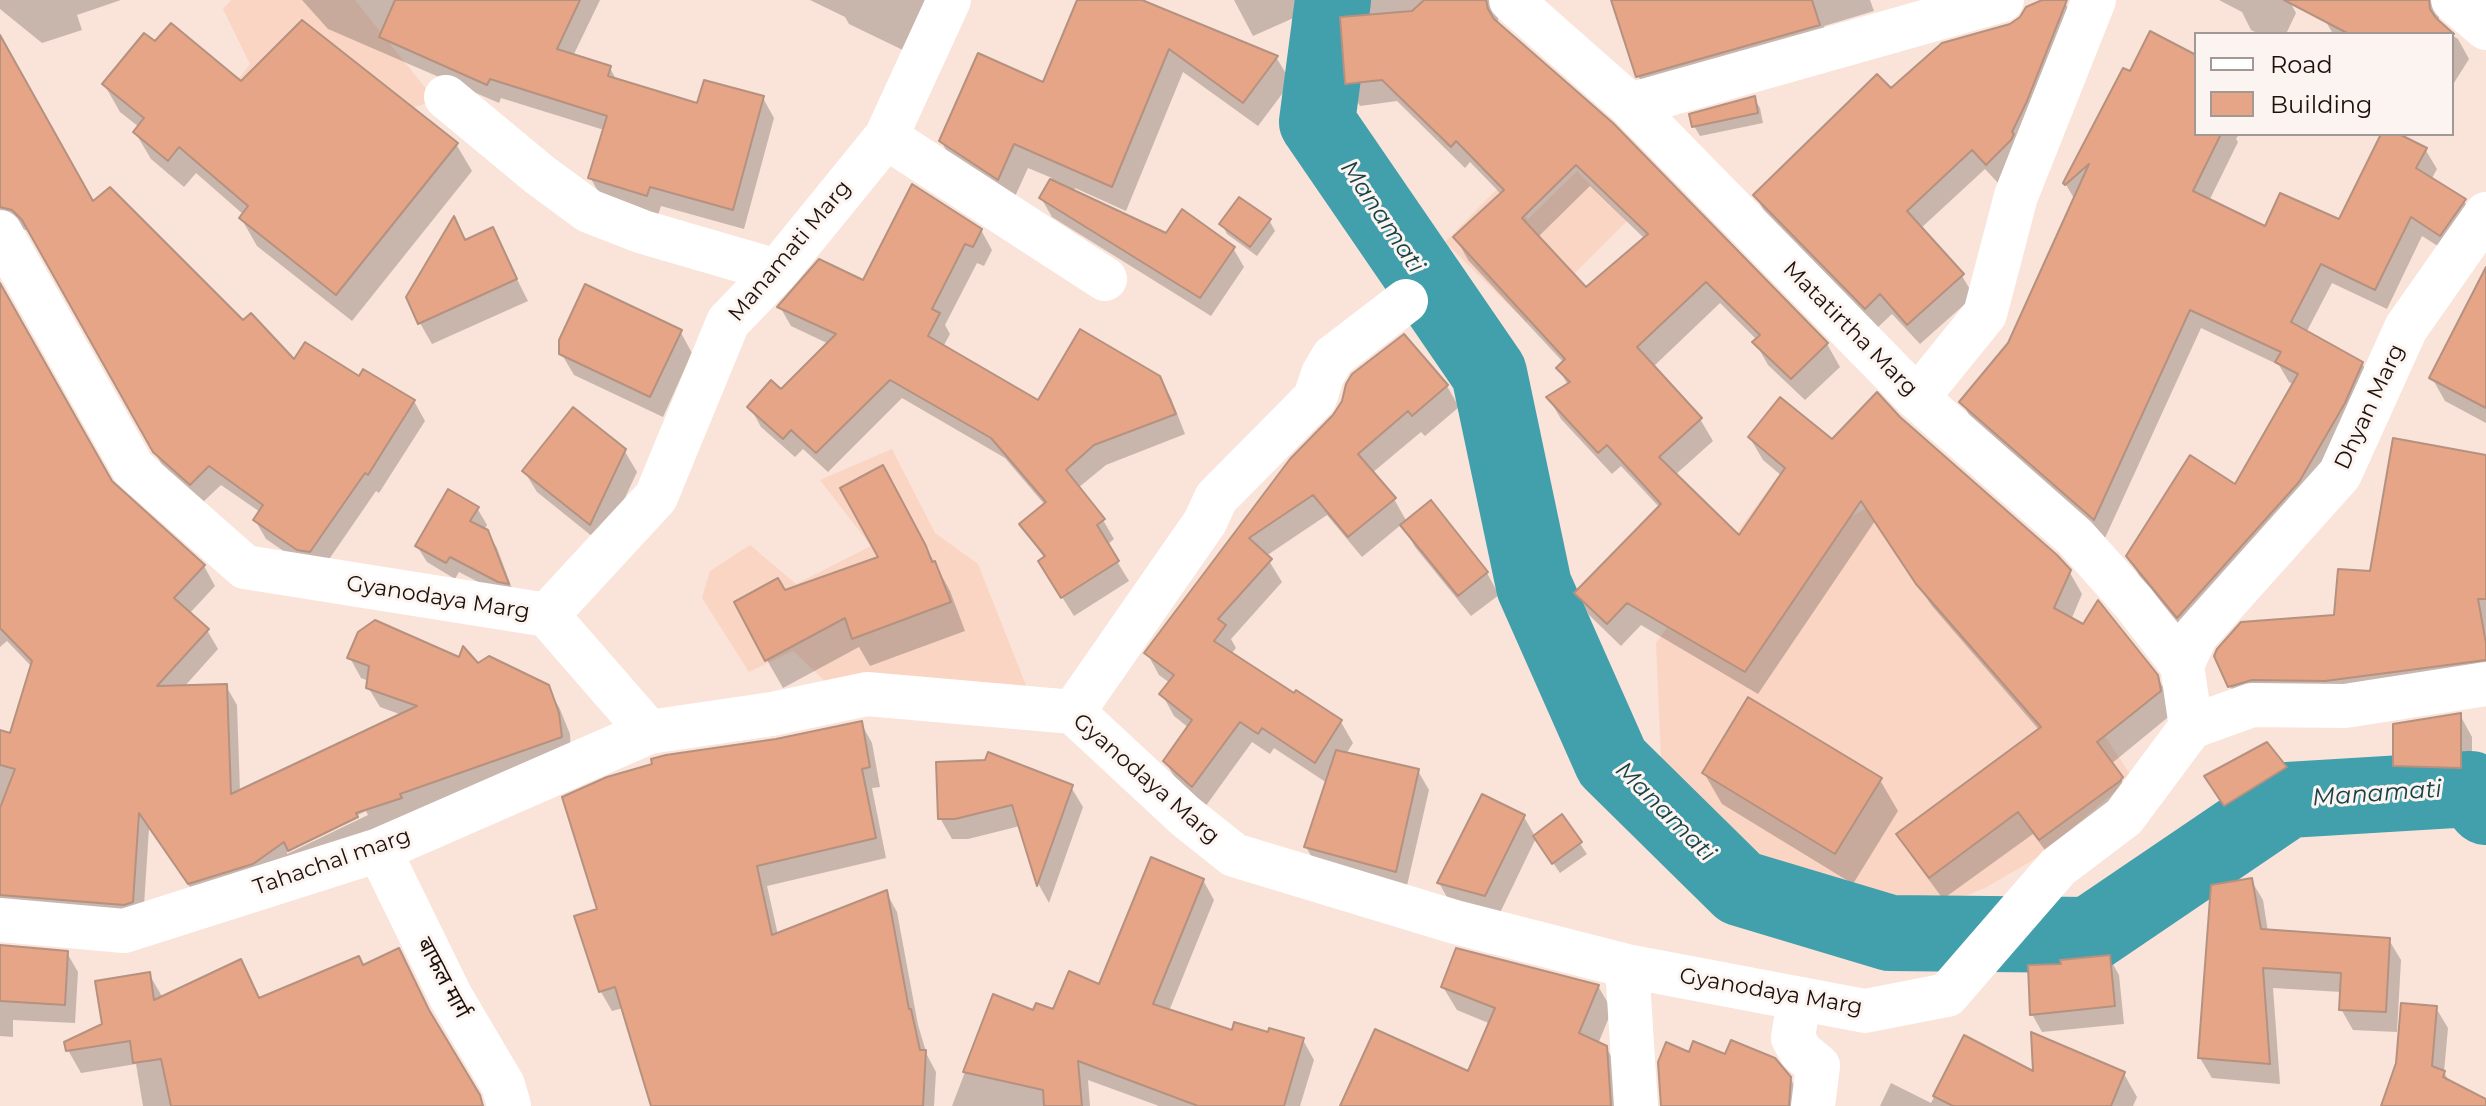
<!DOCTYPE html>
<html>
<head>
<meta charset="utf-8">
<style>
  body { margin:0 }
  #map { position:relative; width:2486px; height:1106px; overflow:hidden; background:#fae3d8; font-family:Montserrat,sans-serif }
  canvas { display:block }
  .legend { position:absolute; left:2194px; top:32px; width:260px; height:104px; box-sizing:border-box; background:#fcf4f0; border:2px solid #a39994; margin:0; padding:10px 14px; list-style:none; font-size:24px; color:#1e110b }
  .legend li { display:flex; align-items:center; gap:16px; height:40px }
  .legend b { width:40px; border:2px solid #a39994 }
</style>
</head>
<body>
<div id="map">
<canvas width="2486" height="1106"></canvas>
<ul class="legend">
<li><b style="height:10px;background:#fff"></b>Road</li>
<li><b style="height:22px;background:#e6a586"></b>Building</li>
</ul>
</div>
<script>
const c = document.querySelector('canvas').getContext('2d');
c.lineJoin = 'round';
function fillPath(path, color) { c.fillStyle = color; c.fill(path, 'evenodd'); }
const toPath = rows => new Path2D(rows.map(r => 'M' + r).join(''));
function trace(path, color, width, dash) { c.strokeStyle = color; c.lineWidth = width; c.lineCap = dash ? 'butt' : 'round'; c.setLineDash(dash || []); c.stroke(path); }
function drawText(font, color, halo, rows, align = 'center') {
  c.font = font + ' Montserrat,"Noto Sans Devanagari",sans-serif'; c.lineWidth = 6; c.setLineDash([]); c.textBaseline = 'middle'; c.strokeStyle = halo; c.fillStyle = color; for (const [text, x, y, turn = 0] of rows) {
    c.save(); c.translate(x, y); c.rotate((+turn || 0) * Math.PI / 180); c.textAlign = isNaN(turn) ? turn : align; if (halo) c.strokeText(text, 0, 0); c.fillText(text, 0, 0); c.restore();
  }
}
fillPath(toPath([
  [231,0,355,0,435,100,302,147,236,82,250,64,223,9],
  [1577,171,1627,221,1526,322,1445,242,1497,189,1528,219],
  [892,449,935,533,978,564,1029,693,829,685,793,651,749,672,702,598,710,571,750,545,796,584,871,546,820,480],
  [1781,472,1847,519,1892,493,2079,697,2132,777,2040,856,1985,888,1920,914,1849,906,1801,896,1742,870,1663,805,1656,643]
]), '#fad5c4');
fillPath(toPath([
  [0,0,121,0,77,15,82,30,42,43,0,9],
  [302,0,600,0,573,56,610,68,617,81,698,105,763,98,774,118,744,229,661,206,658,215,601,197,590,177,604,130,501,98,499,103,328,29],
  [810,0,935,0,909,53,849,24,845,17],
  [1079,0,1137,0,1276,57,1291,82,1258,126,1183,72,1126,211,1075,188,1074,192,1167,235,1233,248,1244,267,1211,316,1052,217,1041,198,1052,178,1028,168,1012,203,955,166,941,141,1044,84],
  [1234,0,1334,0,1253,36],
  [1341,0,1514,0,1504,7,1498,19,1499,25,1611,125,1827,344,1840,367,1805,400,1768,365,1755,342,1757,340,1720,303,1653,367,1700,419,1713,441,1675,475,1739,538,1782,476,1763,460,1750,438,1832,442,1899,418,2069,571,2082,594,2071,620,2157,676,2170,700,2172,714,2111,764,2134,800,2053,861,2033,834,1943,899,1912,857,1899,835,2040,731,1932,606,1875,521,1758,694,1641,625,1621,646,1589,615,1576,593,1660,508,1621,466,1612,474,1561,419,1548,397,1568,385,1558,368,1564,363,1468,260,1456,238,1502,195,1470,162,1465,168,1397,101,1360,106,1347,84],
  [1590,186,1645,239,1586,290,1538,237],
  [1635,0,1870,0,1874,11,1824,26,1830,46,1650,97,1638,76,1615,6],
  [2047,0,2065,3,2077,23,1999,184,1985,169,1920,229,1962,276,1974,296,1920,344,1892,314,1877,328,1767,216,1755,195,1891,91,2010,26],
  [2219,0,2289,0,2296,13,2286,34,2259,34,2251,30,2242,12],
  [2336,0,2450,0,2439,16,2439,24,2451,34,2333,34,2325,20],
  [2452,35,2458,39,2469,59,2452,86],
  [0,39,93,204,294,363,360,379,414,401,425,421,379,493,376,491,321,571,310,569,266,539,255,520,260,512,221,485,202,503,166,472,35,239,26,230,13,226,0,229],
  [2196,57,2196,134,2239,134,2236,139,2238,142,2209,201,2266,229,2339,222,2425,149,2437,169,2431,180,2464,201,2476,221,2452,255,2422,236,2387,309,2332,283,2306,333,2362,363,2373,384,2310,502,2190,637,2140,577,2128,556,2235,487,2294,385,2289,382,2279,365,2201,328,2105,538,1973,422,1962,402,2010,344,2075,200,2065,183,2131,74],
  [241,83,456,144,472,171,352,321,257,246,241,218,244,215,196,173,184,187,151,159,135,132,139,127,120,112,104,84],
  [1754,98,1760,108,1763,123,1700,136,1694,126],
  [454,220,466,242,492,230,528,301,432,344,420,323],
  [1269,220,1275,231,1257,256,1227,234,1222,224],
  [981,230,992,250,984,266,977,263,945,325,950,334,943,347,1039,402,1159,377,1171,398,1185,434,1106,465,1078,488,1103,520,1114,539,1107,545,1129,581,1074,616,1052,581,1045,559,1021,524,1045,505,1005,458,902,398,828,472,803,449,795,457,761,427,750,407,781,392,829,344,791,326,780,307,864,283],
  [2486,271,2486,423,2445,401,2432,378],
  [0,287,110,482,204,566,215,586,189,614,207,630,218,649,184,687,226,686,237,705,240,792,402,715,380,707,368,687,369,681,361,678,350,658,478,666,547,687,559,707,570,734,571,756,201,903,149,828,143,921,0,917,0,732,12,735,32,667,7,641,0,647],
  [366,811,368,815,287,854,287,849],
  [680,331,692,353,663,417,574,375,561,353],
  [1447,386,1459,407,1425,436,1421,432,1372,473,1394,499,1407,522,1430,503,1487,573,1499,595,1471,616,1415,547,1402,524,1362,557,1327,515,1266,556,1282,582,1231,639,1236,648,1231,654,1294,696,1341,722,1353,743,1346,754,1418,771,1429,790,1406,890,1317,866,1306,847,1327,783,1274,748,1270,754,1252,742,1205,807,1178,783,1165,761,1189,728,1174,716,1162,694,1170,683,1159,675,1147,653,1292,460],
  [624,450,637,472,603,545,537,492,524,471],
  [2486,457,2486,684,2242,709,2230,686,2336,617,2371,573],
  [898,496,950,591,965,631,870,666,859,647,783,688,767,660,784,593,881,558],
  [477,508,487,525,484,530,487,531,497,548,516,599,509,598,459,572,455,579,427,562,417,546],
  [2460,715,2472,737,2472,788,2407,787,2395,766],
  [861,723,872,743,880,787,872,788,886,858,767,886,778,935,886,892,897,912,918,1025,927,1055,936,1072,934,1106,657,1106,623,1008,612,1011,601,992,576,918,599,910,776,741],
  [2267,744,2286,768,2298,790,2237,826,2219,798],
  [1704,773,1880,780,1898,811,1853,884,1722,804],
  [1071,787,1083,807,1049,903,1039,885,1020,826,968,839,952,839,940,818],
  [1524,817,1535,836,1562,817,1587,854,1560,873,1536,838,1498,917,1451,904,1439,883],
  [1203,880,1214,900,1169,1011,1233,1032,1303,1040,1314,1060,1300,1106,1159,1106,1088,1080,1090,1106,952,1106,994,996,1034,1013,1054,1012,1100,987],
  [2251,880,2263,900,2268,932,2389,940,2401,960,2397,1032,2353,1030,2341,1009,2342,992,2273,988,2280,1084,2212,1078,2200,1058],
  [0,947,67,953,78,972,75,1023,13,1020,13,1037,0,1036],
  [398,950,440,1031,484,1106,143,1106,136,1064,81,1073,68,1050,105,1025,149,974,163,998,240,962,260,1000,363,967],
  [2109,957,2119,975,2124,1024,2042,1032,2032,1014,2063,966],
  [1598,986,1612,1010,1598,1044,1606,1047,1620,1072,1622,1106,1371,1106,1469,1074,1491,1024,1457,1010,1443,987],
  [2436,1008,2448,1028,2444,1072,2450,1083,2486,1101,2486,1106,2383,1106],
  [1965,1038,2035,1075,2124,1074,2137,1097,2133,1106,1880,1106,1891,1083,1931,1103],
  [1690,1054,1726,1056,1790,1078,1804,1102,1804,1106,1663,1106]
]), '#0003');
trace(toPath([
  [1333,0,1317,122,1489,373,1534,586,1612,762,1740,888,1890,933,2089,935,2288,800,2470,789,2486,807]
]), '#429fac', 76);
const building = toPath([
  [395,0,580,0,557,49,611,66,608,76,697,103,704,80,764,96,733,210,650,187,647,196,588,178,607,116,490,79,487,85,379,37,395,0],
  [1077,0,1142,0,1278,56,1243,103,1169,49,1112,187,1014,144,998,180,939,141,978,53,1043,82,1077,0],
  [1424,0,1486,0,1488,9,1494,19,1613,123,1828,343,1791,379,1752,342,1760,335,1706,282,1637,347,1702,418,1659,457,1739,535,1785,468,1748,437,1780,397,1832,439,1877,392,1900,417,2057,555,2071,570,2054,608,2083,624,2098,600,2158,675,2161,691,2097,742,2123,777,2120,781,2039,840,2018,812,1929,878,1896,834,2041,727,1916,584,1861,501,1745,672,1627,603,1607,624,1574,593,1661,504,1607,445,1598,453,1546,397,1570,382,1556,368,1565,359,1453,237,1504,190,1456,141,1451,147,1382,80,1345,84,1340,17,1412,11,1424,0],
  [1576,165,1648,234,1586,287,1522,218,1576,165],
  [1611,0,1812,0,1820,25,1636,77,1611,0],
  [2042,0,2067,0,2027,101,2012,132,2014,134,2011,140,1986,165,1972,150,1907,211,1964,274,1907,325,1880,294,1865,309,1753,195,1877,74,1891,88,1942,43,2010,24,2020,17,2026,7,2042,0],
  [2284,0,2429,0,2430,9,2436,18,2454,34,2349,34,2284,0],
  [302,20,458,143,336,295,239,218,248,206,179,147,168,161,133,132,144,118,102,84,144,33,155,41,171,23,241,81,302,20],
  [2150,31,2196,55,2196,134,2221,134,2193,191,2265,226,2280,193,2339,219,2381,134,2399,134,2427,148,2416,168,2466,199,2440,236,2411,217,2375,290,2321,264,2291,322,2363,362,2345,403,2299,482,2177,618,2126,556,2190,455,2235,484,2298,374,2275,362,2281,352,2190,310,2094,520,1959,402,2008,343,2089,164,2065,185,2063,183,2123,68,2130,71,2150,31],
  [0,35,93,201,110,187,243,320,251,313,294,359,305,342,359,376,363,369,415,400,368,475,365,473,310,552,297,550,253,520,263,505,209,466,190,485,153,452,22,220,12,210,0,207,0,35],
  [1755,96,1758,113,1692,127,1689,114,1755,96],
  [1050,179,1166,233,1182,209,1235,247,1200,298,1039,198,1050,179],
  [912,184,982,229,973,247,965,244,932,309,940,313,928,336,1038,400,1080,329,1160,376,1176,414,1094,445,1066,470,1105,519,1097,525,1119,561,1061,598,1038,561,1045,556,1019,524,1046,502,991,438,890,380,816,453,791,430,783,439,747,407,771,380,781,389,836,334,777,307,819,259,863,280,912,184],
  [1239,197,1271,219,1250,247,1219,224,1239,197],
  [454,216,465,240,493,227,517,279,418,324,406,297,454,216],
  [2486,267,2486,408,2429,378,2486,267],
  [0,283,112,481,205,565,174,598,209,629,157,686,227,684,231,794,417,706,366,688,369,666,347,658,358,632,375,620,459,657,463,646,478,663,489,656,549,685,559,713,562,737,400,794,402,798,356,813,358,817,288,851,284,842,253,864,188,884,139,813,133,902,124,905,0,895,0,808,15,769,0,765,0,730,10,733,32,661,0,628,0,283],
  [585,284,682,330,650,397,559,354,559,340,585,284],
  [1404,334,1448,385,1412,416,1408,411,1358,454,1396,498,1348,537,1313,495,1249,538,1272,559,1218,619,1226,625,1214,641,1294,693,1296,690,1342,720,1315,763,1262,728,1258,734,1240,722,1192,787,1163,761,1192,720,1159,694,1174,675,1144,653,1290,459,1333,415,1342,401,1346,384,1352,374,1404,334],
  [573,407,626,449,590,525,522,471,573,407],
  [2393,438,2486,455,2486,599,2478,599,2486,643,2486,660,2325,681,2252,680,2228,687,2214,656,2217,649,2241,622,2334,615,2338,569,2370,571,2393,438],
  [883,465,926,546,932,562,935,561,951,602,852,639,845,618,765,661,734,602,778,578,785,590,878,557,840,488,883,465],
  [448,489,479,507,470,521,488,530,509,584,498,582,450,557,446,563,415,546,448,489],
  [1431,500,1488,572,1458,596,1400,525,1431,500],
  [1748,697,1882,778,1835,854,1702,773,1748,697],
  [2461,713,2461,768,2393,766,2393,724,2461,713],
  [862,721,870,767,862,769,876,838,757,866,772,935,887,890,909,1009,911,1009,920,1050,926,1050,923,1106,651,1106,615,987,599,992,574,916,597,909,562,797,607,777,652,764,651,759,666,755,776,739,862,721],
  [2267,742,2287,767,2224,806,2204,776,2267,742],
  [1336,750,1419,769,1396,872,1304,847,1336,750],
  [988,752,1073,785,1037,886,1012,805,955,819,938,819,936,762,985,760,988,752],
  [1482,794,1525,815,1485,896,1437,883,1482,794],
  [1562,814,1582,842,1552,864,1533,836,1562,814],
  [1151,857,1204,879,1153,1004,1232,1030,1234,1022,1268,1032,1269,1028,1304,1038,1284,1106,1198,1106,1078,1061,1082,1106,1044,1106,1043,1090,963,1072,993,994,1033,1010,1036,1003,1053,1009,1069,971,1099,984,1151,857],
  [2252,878,2261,929,2390,938,2386,1012,2339,1010,2341,973,2263,968,2270,1064,2198,1058,2211,885,2252,878],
  [0,945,68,951,65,1005,0,1001,0,945],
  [399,948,429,1010,480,1095,483,1106,171,1106,161,1059,133,1063,130,1041,66,1051,64,1042,102,1024,95,981,150,972,154,1000,241,959,259,998,359,956,363,965,399,948],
  [1456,948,1599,985,1579,1033,1607,1046,1611,1106,1340,1106,1375,1029,1468,1071,1495,1008,1441,987,1456,948],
  [2110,955,2115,1006,2030,1015,2028,965,2061,964,2060,960,2110,955],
  [2401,1003,2437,1006,2432,1066,2445,1071,2443,1077,2486,1099,2486,1106,2381,1106,2396,1063,2401,1003],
  [2031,1032,2125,1072,2111,1106,1953,1106,1933,1096,1964,1035,2033,1071,2031,1032],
  [1731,1040,1775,1058,1791,1077,1789,1106,1661,1106,1658,1062,1666,1042,1689,1052,1693,1041,1725,1054,1731,1040]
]);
fillPath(building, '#e6a586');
trace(building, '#b59180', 2);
trace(toPath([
  [1511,0,1630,105,1917,398,2075,537,2134,603,2182,665,2191,727],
  [2453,0,2486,28],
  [446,97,540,175,589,211,643,232,777,271],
  [1630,105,2002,0],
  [886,137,1105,279],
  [0,232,133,468,245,567,547,615,649,732,772,714,867,694,1073,712,1185,816,1234,855,1455,922,1627,966,1865,1011,1947,995,2058,867,2124,817,2191,727,2252,705,2345,706,2486,684],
  [1917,398,1985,314,2016,196,2094,0],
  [547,615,656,497,728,322,777,271,886,137,949,0],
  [2182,665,2196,635,2340,474,2406,328,2486,214],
  [1073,712,1205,522,1216,498,1315,398,1323,374,1333,357,1406,301],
  [379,850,451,997,503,1085,509,1106],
  [0,920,124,931,379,850,649,732],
  [1627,966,1636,1106],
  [1799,999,1793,1038,1801,1052,1818,1066,1813,1106]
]), '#fff', 44);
drawText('22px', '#1e110b', '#fcf4f0', [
  ["Manamati Marg",790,251,-50],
  ["Matatirtha Marg",1850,329,45],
  ["Dhyan Marg",2370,407,-65],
  ["Gyanodaya Marg",438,598,9],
  ["Gyanodaya Marg",1146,779,41],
  ["Tahachal marg",332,862,-19],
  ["बाफल मार्ग",443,978,62],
  ["Gyanodaya Marg",1771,992,10]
]);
drawText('italic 24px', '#174247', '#fcf4f0', [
  ["Manamati",1382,217,56],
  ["Manamati",2377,794,-4],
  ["Manamati",1665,812,45]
]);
</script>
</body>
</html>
